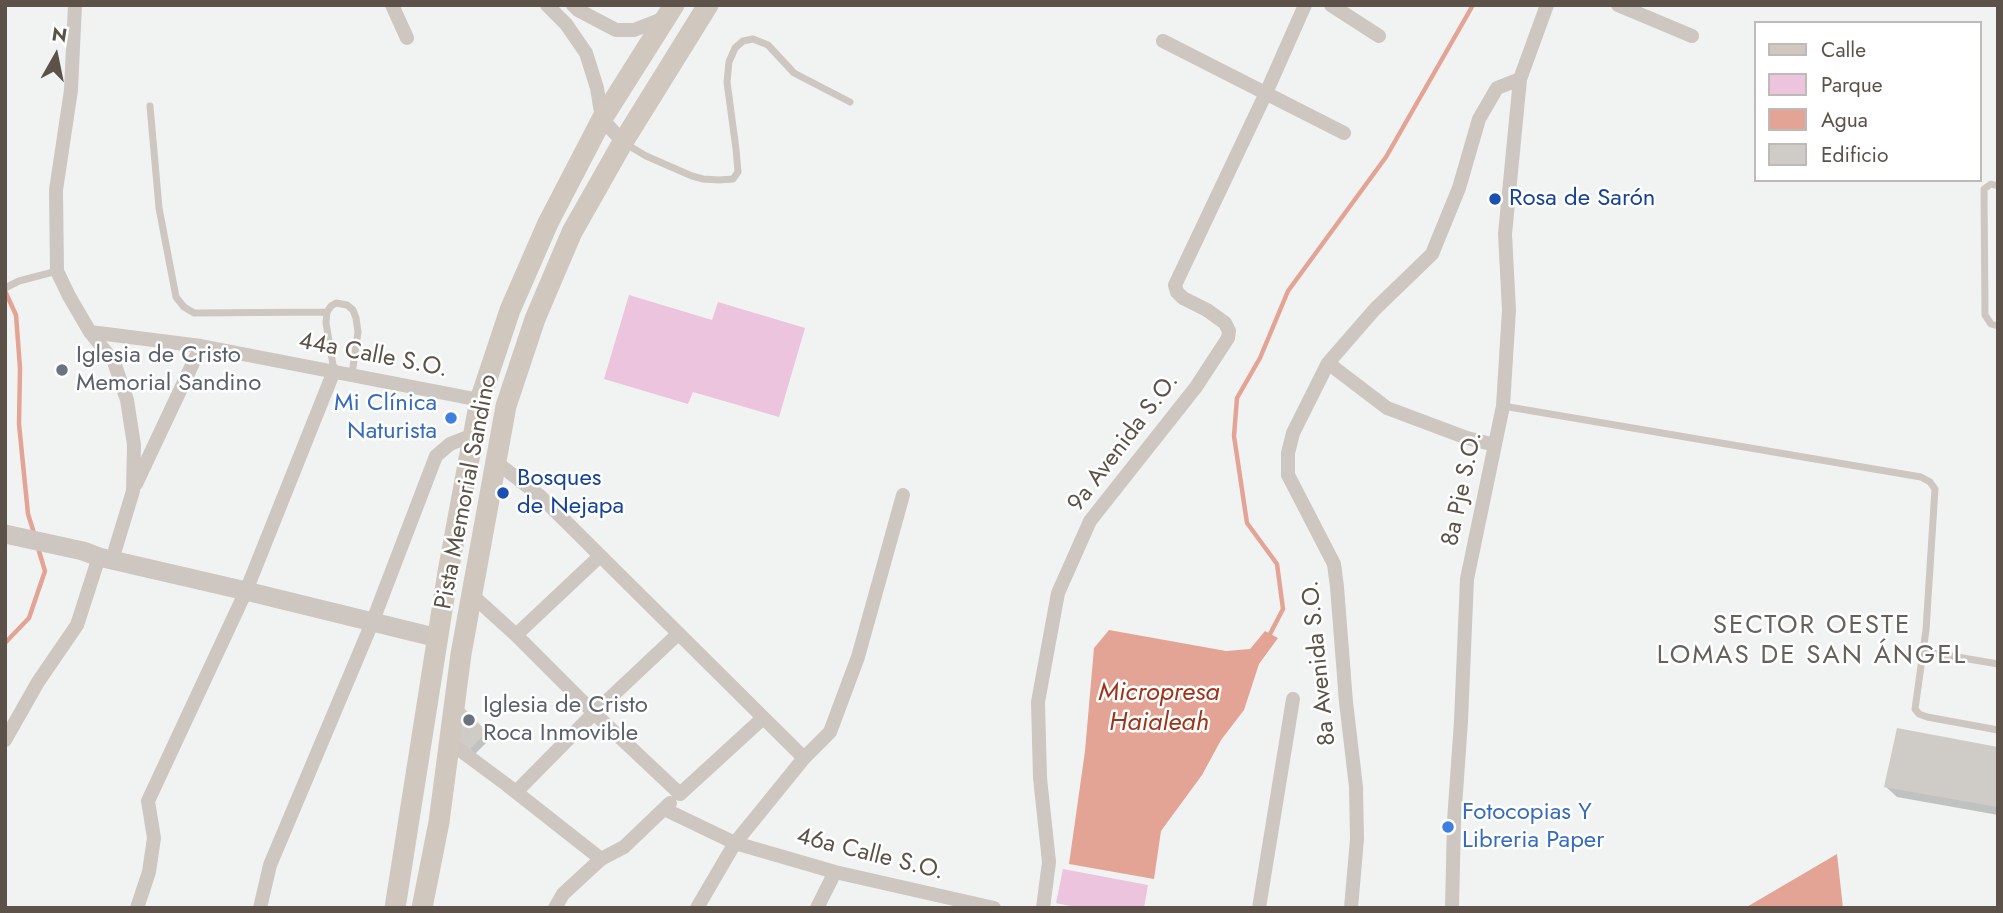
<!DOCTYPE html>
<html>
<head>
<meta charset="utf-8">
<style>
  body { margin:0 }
  #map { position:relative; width:2003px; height:913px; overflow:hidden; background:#f1f3f3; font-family:Jost,sans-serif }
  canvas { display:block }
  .frame { position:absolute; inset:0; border:7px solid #5c524a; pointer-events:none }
  .legend { position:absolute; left:1754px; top:21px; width:228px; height:161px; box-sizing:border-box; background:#fff; border:2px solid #bebab7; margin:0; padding:9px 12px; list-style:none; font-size:21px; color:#5c524a }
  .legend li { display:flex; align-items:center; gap:14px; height:35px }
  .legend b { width:35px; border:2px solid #bebab7 }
  .north { position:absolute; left:21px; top:21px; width:70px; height:70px; -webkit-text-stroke:5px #fff; paint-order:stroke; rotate:9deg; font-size:19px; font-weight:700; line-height:28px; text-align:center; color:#5c524a }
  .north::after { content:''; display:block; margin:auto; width:24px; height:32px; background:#5c524a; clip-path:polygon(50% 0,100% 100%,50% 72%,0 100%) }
</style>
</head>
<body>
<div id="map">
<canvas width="2003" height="913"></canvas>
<div class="frame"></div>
<ul class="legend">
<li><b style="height:9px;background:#d0c7be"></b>Calle</li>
<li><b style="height:19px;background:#ecc4dd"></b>Parque</li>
<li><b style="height:19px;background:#e4a495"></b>Agua</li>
<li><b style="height:19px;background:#cfccc8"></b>Edificio</li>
</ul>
<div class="north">N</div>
</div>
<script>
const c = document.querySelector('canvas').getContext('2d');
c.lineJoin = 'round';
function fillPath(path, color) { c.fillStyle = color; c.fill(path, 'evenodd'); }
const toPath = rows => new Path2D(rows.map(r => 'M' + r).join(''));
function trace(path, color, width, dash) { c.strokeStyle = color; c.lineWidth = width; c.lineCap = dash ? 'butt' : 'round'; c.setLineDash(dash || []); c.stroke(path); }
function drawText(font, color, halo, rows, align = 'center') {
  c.font = font + ' Jost,sans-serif'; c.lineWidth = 5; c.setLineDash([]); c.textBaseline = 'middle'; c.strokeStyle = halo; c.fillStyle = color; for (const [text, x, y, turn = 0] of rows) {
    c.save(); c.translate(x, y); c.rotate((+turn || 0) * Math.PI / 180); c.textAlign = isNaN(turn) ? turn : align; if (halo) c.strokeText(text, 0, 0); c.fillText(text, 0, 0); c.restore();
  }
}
fillPath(toPath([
  [629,295,712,320,718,302,805,328,779,417,693,392,688,404,604,379],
  [1063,869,1148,885,1144,908,1079,908,1056,903]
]), '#ecc4dd');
fillPath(toPath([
  [1109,630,1226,651,1250,649,1265,631,1278,638,1259,664,1244,710,1221,740,1202,775,1161,831,1154,879,1069,864,1085,751,1094,648],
  [1837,854,1843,908,1745,908]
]), '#e4a495');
fillPath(toPath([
  [465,712,491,738,475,754,460,739],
  [1998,748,1998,815,1897,797,1886,787]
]), '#0003');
trace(toPath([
  [5,291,16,315,20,368,19,424,28,514,34,533],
  [1270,634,1283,609,1277,564,1247,523,1234,436,1237,398,1260,358,1288,291,1386,157,1473,5],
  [5,643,29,618,45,571,38,548]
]), '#e4a495', 4.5);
fillPath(toPath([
  [464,708,487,732,469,750,458,740],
  [1897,728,1998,747,1998,807,1884,787]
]), '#cfccc8');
trace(toPath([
  [150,106,159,208,176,297,184,307,194,313,327,312],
  [626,144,646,156,692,176,703,179,719,180,733,179,738,172,736,149,727,82,729,62,735,48,743,41,753,39,768,45,794,73,850,102],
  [1998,186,1991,184,1984,189,1985,315,1991,324,1998,326],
  [5,288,19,281,57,271],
  [334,371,326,323,327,312,331,306,336,303,347,305,353,310,356,318,358,332,352,374],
  [1503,406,1921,477,1930,482,1935,489,1926,630,1915,709,1919,714,1927,717,1998,730],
  [1922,651,1998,664]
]), '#cec6c0', 7);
trace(toPath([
  [75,5,71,90,56,190,57,271,69,296,90,332,114,362,127,400,134,445,133,491,112,560],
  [392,5,407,38],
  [547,5,566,24,586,53,597,88,602,119,623,142],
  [573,5,578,10,616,30,634,30,665,18],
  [1331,5,1379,36],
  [1618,5,1692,36],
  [1163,41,1344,133],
  [90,332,201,346,480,400],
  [1328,363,1387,408,1467,438,1495,445],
  [496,462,540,496,804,758],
  [136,484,201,346],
  [472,595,516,635,594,713,680,794,763,718],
  [516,635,600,556],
  [5,740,38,682,77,625,99,557],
  [449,742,507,785,601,859,563,894,555,908],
  [516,792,594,713,678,634],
  [664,809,735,843,835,872,994,908],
  [601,859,624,847,670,803],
  [137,908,149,872,154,838,148,801,246,591,334,371],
  [260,908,270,865,372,623,436,456,450,444,473,435],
  [697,908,735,843,804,758,830,732,858,657,903,495],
  [817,908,835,872],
  [1043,908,1049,862,1040,778,1038,702,1058,593,1090,521,1196,387,1228,338,1229,331,1225,323,1207,310,1183,298,1177,292,1175,285,1266,93,1305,5],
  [1259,908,1293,699],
  [1351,908,1357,839,1356,787,1346,702,1337,587,1334,564,1288,475,1288,453,1293,433,1328,363,1375,309,1432,254,1459,188,1479,119,1497,88,1520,79],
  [1452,908,1454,821,1461,721,1467,579,1503,406,1509,310,1505,234,1520,79,1547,5]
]), '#cec6c0', 14);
trace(toPath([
  [5,534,83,551,99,557,246,591,438,638]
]), '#cec6c0', 19);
trace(toPath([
  [395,908,448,572,480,400,510,310,548,223,602,119,674,5],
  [422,908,439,822,461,654,506,406,535,319,572,232,623,142,708,5]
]), '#d0c7be', 21);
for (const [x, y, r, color] of [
  [1495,199,7,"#1a4fb4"],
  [62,370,7,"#6b7280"],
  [451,418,7,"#3f7fe0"],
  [503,493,7,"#1a4fb4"],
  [469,720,7,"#6b7280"],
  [1448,827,7,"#3f7fe0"]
]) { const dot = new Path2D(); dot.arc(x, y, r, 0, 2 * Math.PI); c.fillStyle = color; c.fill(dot); trace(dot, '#fff', 2.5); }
drawText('24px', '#164399', '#fff', [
  ["Rosa de Sarón",1509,199],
  ["Bosques",517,479],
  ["de Nejapa",517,507]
], 'left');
drawText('24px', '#5b616d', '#fff', [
  ["Iglesia de Cristo",76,356],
  ["Memorial Sandino",76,384],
  ["Iglesia de Cristo",483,706],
  ["Roca Inmovible",483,734]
], 'left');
drawText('24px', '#5c524a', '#fff', [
  ["44a Calle S.O.",373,356,11],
  ["9a Avenida S.O.",1124,443,-53],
  ["8a Pje S.O.",1463,489,-78],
  ["Pista Memorial Sandino",467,492,-79],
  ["8a Avenida S.O.",1320,663,-96],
  ["46a Calle S.O.",870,855,14]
]);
drawText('24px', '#366cbe', '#fff', [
  ["Mi Clínica",437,404],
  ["Naturista",437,432],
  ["Fotocopias Y",1462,813,"left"],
  ["Libreria Paper",1462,841,"left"]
], 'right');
c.letterSpacing = '2px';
drawText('26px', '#65615d', '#fff', [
  ["SECTOR OESTE",1812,627],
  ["LOMAS DE SAN ÁNGEL",1812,657]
]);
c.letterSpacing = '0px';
drawText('italic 26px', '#9f341a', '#fff', [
  ["Micropresa",1159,694],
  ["Haialeah",1159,724]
]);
</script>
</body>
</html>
